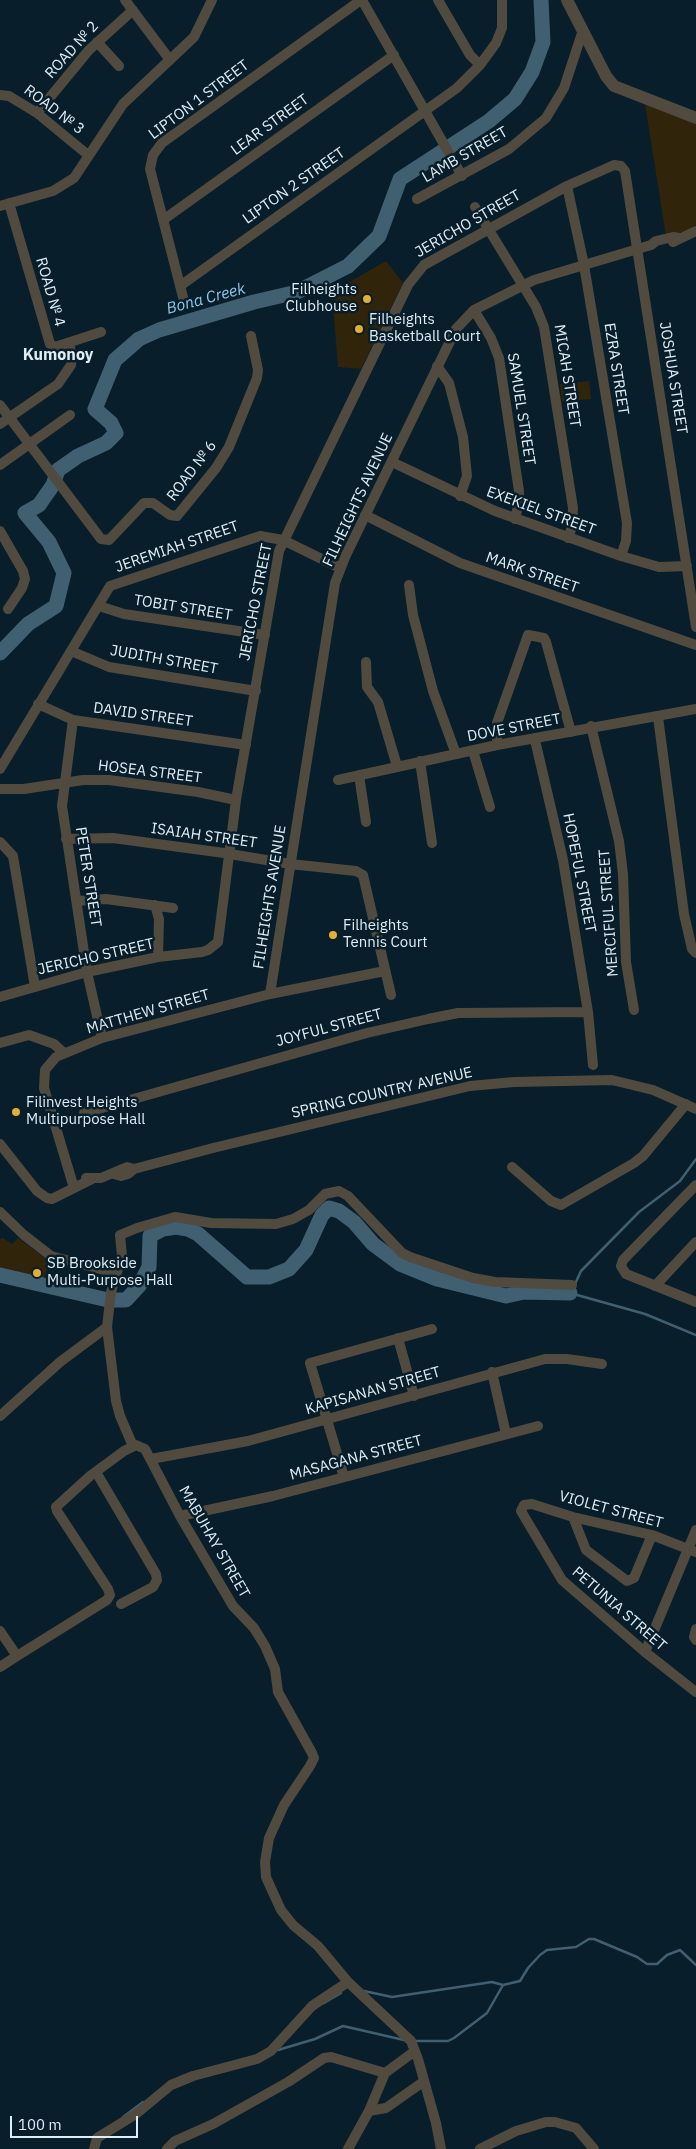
<!DOCTYPE html>
<html>
<head>
<meta charset="utf-8">
<style>
  body { margin:0 }
  #map { position:relative; width:696px; height:2149px; overflow:hidden; background:#081e2a; font-family:"IBM Plex Sans",sans-serif }
  canvas { display:block }
  .scale { position:absolute; left:10px; top:2116px; width:128px; height:22px; box-sizing:border-box; border:2px solid #dfedf5; border-top:0; padding-left:6px; font-size:15px; line-height:18px; white-space:nowrap; color:#dfedf5; -webkit-text-stroke:4px #081e2a; paint-order:stroke }
</style>
</head>
<body>
<div id="map">
<canvas width="696" height="2149"></canvas>
<div class="scale">100 m</div>
</div>
<script>
const c = document.querySelector('canvas').getContext('2d');
c.lineJoin = 'round';
function fillPath(path, color) { c.fillStyle = color; c.fill(path, 'evenodd'); }
const toPath = rows => new Path2D(rows.map(r => 'M' + r).join(''));
function trace(path, color, width, dash) { c.strokeStyle = color; c.lineWidth = width; c.lineCap = dash ? 'butt' : 'round'; c.setLineDash(dash || []); c.stroke(path); }
function drawText(font, color, halo, rows, align = 'center') {
  c.font = font + ' "IBM Plex Sans",sans-serif'; c.lineWidth = 5; c.setLineDash([]); c.textBaseline = 'middle'; c.strokeStyle = halo; c.fillStyle = color; for (const [text, x, y, turn = 0] of rows) {
    c.save(); c.translate(x, y); c.rotate((+turn || 0) * Math.PI / 180); c.textAlign = isNaN(turn) ? turn : align; if (halo) c.strokeText(text, 0, 0); c.fillText(text, 0, 0); c.restore();
  }
}
fillPath(toPath([
  [645,104,666,110,696,124,696,225,689,231,666,236],
  [386,261,403,283,361,369,338,367,332,292],
  [589,381,591,399,562,402,560,384],
  [3,1238,12,1244,18,1238,50,1262,43,1281,0,1271,0,1239]
]), '#30240b');
trace(toPath([
  [575,1284,581,1271,639,1212,680,1181,696,1159],
  [572,1289,570,1293,645,1314,696,1335],
  [364,1991,392,1997,492,1982,503,1985],
  [324,2003,341,1993],
  [414,2041,448,2041,454,2038,487,2013,503,1985,520,1981,528,1968,540,1955,547,1950,576,1947,589,1939,594,1939,637,1957,647,1964,657,1964,667,1955,680,1950,696,1965],
  [278,2050,315,2039,343,2026,404,2040],
  [123,2117,143,2102]
]), '#406072', 2.5);
trace(toPath([
  [0,653,28,624,56,606,64,573,49,542,25,513,39,505,53,485,58,470,78,456,106,443,116,433,111,423,95,409,115,360,139,339,159,330,254,302,297,292,348,266,379,236,400,179,489,121,515,99,532,72,543,42,541,0],
  [0,1275,108,1300,126,1300,139,1286,149,1267,150,1236,163,1229,176,1227,188,1229,198,1234,247,1277,269,1277,289,1269,306,1250,322,1215,329,1208,339,1211,354,1222,373,1244,400,1264,437,1279,506,1296,524,1292,570,1293]
]), '#406072', 15);
trace(toPath([
  [125,0,170,60],
  [362,0,462,176],
  [438,0,470,55,480,65],
  [97,42,119,66],
  [0,95,9,96,37,113,88,155],
  [37,113,89,50,133,10],
  [567,186,584,265,627,523,626,541,621,556],
  [417,199,509,149,546,118,564,88,583,30],
  [9,203,50,344,55,347,101,332],
  [0,206,53,191,74,178,123,104,194,37,212,0],
  [475,207,536,307,544,327,573,508,572,527,568,538],
  [163,220,394,55],
  [673,242,696,231],
  [180,286,457,88,480,65,496,43,502,28,502,0],
  [184,301,150,169,153,155,162,143,361,0],
  [474,310,491,338,499,358,519,491,519,502,515,519],
  [437,366,449,383,463,437,467,476,460,496],
  [0,405,101,539,109,540,144,503,153,503,170,515,177,516,216,468,229,447,257,378,258,370,251,336],
  [0,424,58,384,71,365,72,357,69,343],
  [392,462,495,511,621,556,659,567,687,566],
  [0,465,70,415],
  [365,515,460,563,696,645],
  [0,531,23,571,25,579,22,588,8,609],
  [409,585,413,615,433,691,456,754],
  [99,606,124,614,265,635],
  [71,651,109,667,256,691],
  [366,662,367,687,378,702,397,766],
  [38,704,73,720,246,745],
  [658,717,684,914,692,949,696,953],
  [73,720,62,806,87,972,102,1038],
  [591,726,619,841,623,874,626,962,634,1010],
  [535,740,563,860,588,1012,593,1065],
  [497,745,497,723,528,635,544,638,546,642,571,732],
  [473,751,490,807],
  [420,761,432,843],
  [0,769,110,586,260,536,283,540,340,568],
  [359,775,366,822],
  [338,780,497,745,696,709],
  [0,789,24,789,83,780,109,780,198,792,236,800],
  [66,839,113,838,224,853,290,864,356,871,363,875,391,995],
  [0,842,13,856,35,987],
  [77,901,106,899,173,908],
  [155,905,159,919,158,957],
  [270,994,335,583,346,555,456,329,474,310,534,280,651,245,656,241,673,237,679,238],
  [0,997,87,972,158,957,202,952,208,950,218,942,236,800,279,551,408,285,424,265,567,186,614,165,621,166,625,171,696,627],
  [0,1043,29,1035,54,1044,64,1053],
  [84,1113,367,1033,428,1019,458,1013,588,1012],
  [0,1144,37,1191,47,1198,52,1199,92,1179],
  [512,1167,551,1201,561,1205,634,1163,643,1156,686,1104],
  [114,1174,121,1176,128,1174,134,1169,213,1148,470,1086,514,1082,612,1080,653,1090,696,1109],
  [86,1178,101,1178,127,1167,134,1169],
  [696,1185,623,1260,621,1266,626,1274,696,1302],
  [74,1188,44,1088,45,1070,56,1057,102,1038,270,994,385,971],
  [0,1212,24,1235,51,1256,115,1273],
  [655,1286,696,1242],
  [398,1338,414,1396],
  [492,1372,506,1434],
  [0,1416,60,1362,107,1327],
  [133,1446,120,1416,116,1401,107,1327,111,1292,122,1256,120,1235,137,1228,175,1217,211,1223,276,1224,293,1219,309,1210,325,1194,339,1191,348,1196,402,1253,410,1257,473,1278,495,1282,572,1285],
  [151,1459,248,1441,545,1359,567,1359,602,1364],
  [96,1472,156,1574,157,1580,153,1587,121,1604],
  [344,1477,310,1363,432,1329],
  [180,1516,273,1496,538,1426],
  [573,1517,586,1550,627,1581,634,1578,652,1535],
  [696,1552,652,1535,573,1517,532,1504,524,1505,521,1511,562,1580,645,1652,696,1692],
  [696,1629,694,1637,696,1640],
  [0,1631,17,1656,107,1600,110,1595,108,1589,57,1511,56,1507,90,1476,124,1451,136,1445,145,1449,180,1516,233,1606,254,1628,265,1646,275,1669,278,1692,312,1753,314,1758,310,1766,284,1805,269,1838,265,1862,266,1877,270,1886,281,1910,293,1925,318,1946,348,1982,411,2041,418,2059,436,2123,441,2149],
  [645,1652,696,1530],
  [0,1667,17,1656],
  [369,2111,386,2108,423,2082],
  [94,2149,97,2138,136,2114,171,2085,193,2076,257,2059,271,2051,312,2006,348,1982],
  [167,2149,175,2141,213,2124,288,2082,324,2058,331,2057,385,2073],
  [348,2149,369,2111,385,2073,415,2051],
  [480,2149,516,2131,546,2122,555,2122,576,2128,594,2149]
]), '#514b3f', 10);
trace(toPath([
  [567,0,606,76,614,86,696,118]
]), '#514b3f', 12);
for (const [x, y, r, color] of [
  [367,299,5,"#e4ae35"],
  [359,329,5,"#e4ae35"],
  [333,935,5,"#e4ae35"],
  [16,1112,5,"#e4ae35"],
  [37,1273,5,"#e4ae35"]
]) { const dot = new Path2D(); dot.arc(x, y, r, 0, 2 * Math.PI); c.fillStyle = color; c.fill(dot); trace(dot, '#081e2a', 2); }
drawText('15px', '#dfedf5', '#081e2a', [
  ["ROAD № 2",72,50,-48],
  ["LIPTON 1 STREET",199,100,-37],
  ["ROAD № 3",54,110,37],
  ["LEAR STREET",270,125,-36],
  ["LAMB STREET",465,155,-30],
  ["LIPTON 2 STREET",294,186,-35],
  ["JERICHO STREET",468,224,-30],
  ["ROAD № 4",50,292,74],
  ["EZRA STREET",616,369,81],
  ["MICAH STREET",567,376,81],
  ["JOSHUA STREET",673,378,81],
  ["SAMUEL STREET",521,409,81],
  ["ROAD № 6",192,471,-53],
  ["FILHEIGHTS AVENUE",358,500,-65],
  ["EXEKIEL STREET",541,511,20],
  ["JEREMIAH STREET",177,547,-19],
  ["MARK STREET",532,573,19],
  ["JERICHO STREET",256,602,-79],
  ["TOBIT STREET",183,608,9],
  ["JUDITH STREET",164,660,10],
  ["DAVID STREET",143,715,8],
  ["DOVE STREET",514,728,-11],
  ["HOSEA STREET",150,772,7],
  ["ISAIAH STREET",204,836,8],
  ["HOPEFUL STREET",579,873,79],
  ["PETER STREET",88,877,81],
  ["FILHEIGHTS AVENUE",270,897,-81],
  ["MERCIFUL STREET",609,913,-94],
  ["JERICHO STREET",96,957,-13],
  ["MATTHEW STREET",148,1012,-16],
  ["JOYFUL STREET",329,1028,-15],
  ["SPRING COUNTRY AVENUE",382,1093,-13],
  ["KAPISANAN STREET",373,1391,-16],
  ["MASAGANA STREET",356,1458,-15],
  ["VIOLET STREET",611,1510,15],
  ["MABUHAY STREET",214,1542,60],
  ["PETUNIA STREET",619,1609,41]
]);
drawText('15px', '#dfedf5', '#081e2a', [
  ["Filheights",357,290,"right"],
  ["Clubhouse",357,307,"right"],
  ["Filheights",369,320],
  ["Basketball Court",369,337],
  ["Filheights",343,926],
  ["Tennis Court",343,943],
  ["Filinvest Heights",26,1103],
  ["Multipurpose Hall",26,1120],
  ["SB Brookside",47,1264],
  ["Multi-Purpose Hall",47,1281]
], 'left');
drawText('italic 16px', '#8dc7e9', '#081e2a', [
  ["Bona Creek",206,299,-15]
]);
drawText('bold 16px', '#dfedf5', '#081e2a', [
  ["Kumonoy",58,355]
]);
</script>
</body>
</html>
